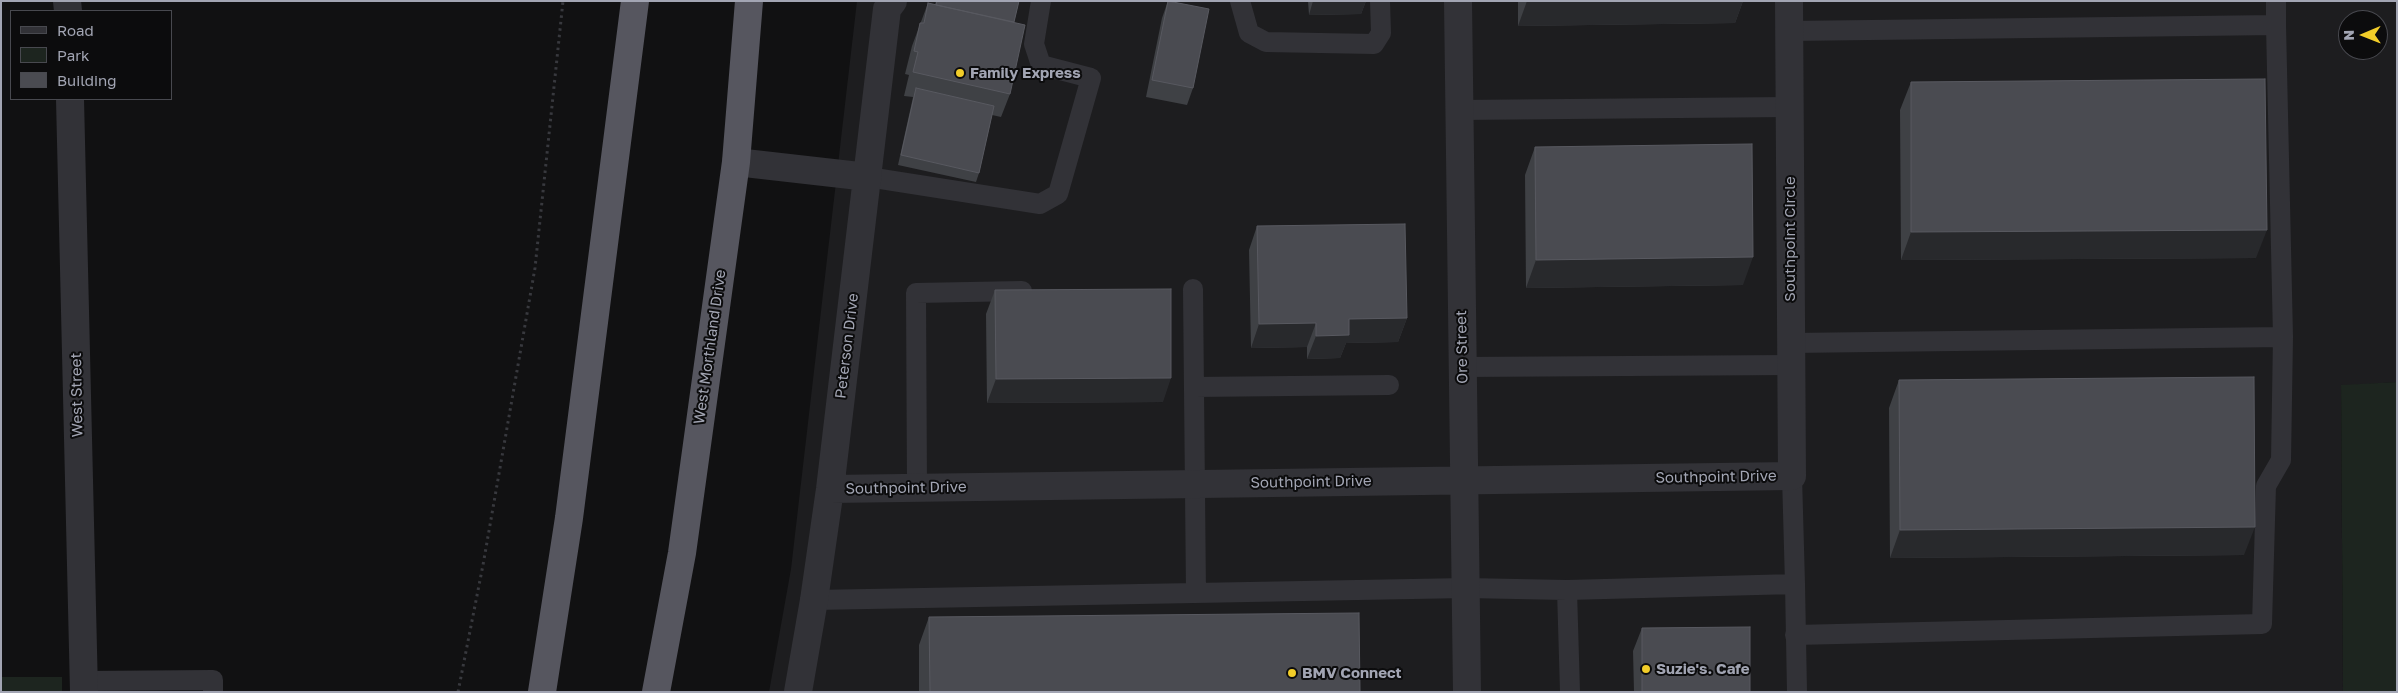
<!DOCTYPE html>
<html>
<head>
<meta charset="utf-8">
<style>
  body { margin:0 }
  #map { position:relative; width:2398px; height:693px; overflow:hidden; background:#111112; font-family:"Golos Text",sans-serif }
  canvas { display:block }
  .frame { position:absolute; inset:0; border:2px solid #a2a5b3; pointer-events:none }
  .legend { position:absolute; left:10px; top:10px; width:162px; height:90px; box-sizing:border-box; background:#0c0c0d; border:1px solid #48494f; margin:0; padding:6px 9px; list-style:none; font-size:15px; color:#a2a5b3 }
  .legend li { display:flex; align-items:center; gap:10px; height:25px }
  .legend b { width:25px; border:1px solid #48494f }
  .north { position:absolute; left:2338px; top:10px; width:50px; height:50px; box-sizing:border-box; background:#0c0c0d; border:1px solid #48494f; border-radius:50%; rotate:269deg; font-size:14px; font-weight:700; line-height:20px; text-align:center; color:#a2a5b3 }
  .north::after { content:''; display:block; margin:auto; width:18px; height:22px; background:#f2cd29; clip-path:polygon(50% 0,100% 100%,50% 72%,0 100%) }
</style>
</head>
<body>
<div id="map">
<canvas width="2398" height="693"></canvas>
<div class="frame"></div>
<ul class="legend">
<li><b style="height:6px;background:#323237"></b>Road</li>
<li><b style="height:14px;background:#1d251f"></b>Park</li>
<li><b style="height:14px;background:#4a4b51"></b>Building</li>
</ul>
<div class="north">N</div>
</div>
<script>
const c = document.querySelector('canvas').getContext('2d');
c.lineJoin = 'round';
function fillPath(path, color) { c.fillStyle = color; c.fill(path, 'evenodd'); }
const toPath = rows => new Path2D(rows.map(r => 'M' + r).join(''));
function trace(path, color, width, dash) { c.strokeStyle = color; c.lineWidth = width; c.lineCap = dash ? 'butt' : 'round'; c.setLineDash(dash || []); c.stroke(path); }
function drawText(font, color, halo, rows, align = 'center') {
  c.font = font + ' "Golos Text",sans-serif'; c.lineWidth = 4; c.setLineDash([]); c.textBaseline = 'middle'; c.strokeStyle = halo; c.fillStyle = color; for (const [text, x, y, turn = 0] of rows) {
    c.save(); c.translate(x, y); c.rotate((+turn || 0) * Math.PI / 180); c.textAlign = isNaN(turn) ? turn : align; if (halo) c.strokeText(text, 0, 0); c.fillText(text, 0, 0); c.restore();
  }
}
fillPath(toPath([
  [857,1,2397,1,2397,382,2341,386,2343,692,769,692,791,569],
  [2348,20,2378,20,2378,50,2348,50]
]), '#1d1d1f');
fillPath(toPath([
  [2397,382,2397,692,2343,692,2341,385],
  [1,677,62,677,62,692,1,692]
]), '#1d251f');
trace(toPath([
  [458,692,483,565,535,268,563,1]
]), '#38393e', 3, [2.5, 4]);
trace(toPath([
  [1240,1,1249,33,1266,42,1374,44,1381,33,1380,1],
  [1789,31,2276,25,2276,1],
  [1459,110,1789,107],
  [868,177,1040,204,1058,194,1091,78,1041,65,1034,44,1041,1],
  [1193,289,1196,593],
  [1791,343,2283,337,2276,25],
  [1463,367,1791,365],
  [1194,387,1389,385],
  [917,488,916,293,1022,291],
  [1795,584,1797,692],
  [814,600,1466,588,1567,590],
  [1795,635,2262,624,2266,486,2281,460,2283,337],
  [83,681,213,680,213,692],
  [1570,692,1567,590,1795,584,1792,476]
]), '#323237', 20);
trace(toPath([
  [67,1,68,11],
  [1458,1,1467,692],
  [70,99,84,692],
  [736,162,868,177],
  [830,489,1792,476,1789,1],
  [798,692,814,600,830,489,887,9,893,1]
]), '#323237', 28);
trace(toPath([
  [542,692,569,518,635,1],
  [656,692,682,553,736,162,749,1]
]), '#56565f', 28);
fillPath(toPath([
  [936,1,1019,1,1014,22,1010,94,1001,117,992,115,979,173,976,182,898,165,913,97,904,96,909,75,905,74,912,46,928,3,935,5],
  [1168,1,1193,88,1187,105,1146,97,1162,18],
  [1308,1,1366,1,1361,14,1309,15],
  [1518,1,1743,1,1735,23,1518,26],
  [1911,82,2256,258,1901,260,1900,110],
  [1535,147,1743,285,1526,288,1525,175],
  [1257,226,1407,318,1398,342,1346,343,1340,358,1307,359,1307,347,1251,348,1249,250],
  [995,290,1163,402,987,403,986,314],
  [1899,380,2244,555,1890,558,1889,408],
  [929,617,1360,692,919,692,919,645],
  [1642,628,1750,692,1634,692,1633,651]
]), '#3f4145');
fillPath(toPath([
  [1313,1,1366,1,1361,14,1309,15],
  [1527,1,1743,1,1735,23,1518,26],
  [2267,230,2256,258,1901,260,1911,232],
  [1753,257,1743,285,1526,288,1536,260],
  [1407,318,1398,342,1346,343,1340,358,1307,359,1316,336,1349,319],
  [1316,323,1307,347,1251,348,1259,324],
  [1171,378,1163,402,987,403,996,379],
  [2255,527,2244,555,1890,558,1900,530]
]), '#28292c');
const building = toPath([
  [937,1,1019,1,1014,22,936,5,937,1],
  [1168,1,1209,9,1193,88,1152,80,1168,1],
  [928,3,1025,25,1010,94,913,72,918,52,914,51,920,23,924,23,928,3],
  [2265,79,2267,230,1911,232,1911,82,2265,79],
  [916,88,994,106,979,173,901,155,916,88],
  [1752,144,1753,257,1536,260,1535,147,1752,144],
  [1405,224,1407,318,1349,319,1349,335,1316,336,1316,323,1259,324,1257,226,1405,224],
  [1171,289,1171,378,996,379,995,290,1171,289],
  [2254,377,2255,527,1900,530,1899,380,2254,377],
  [1359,613,1360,692,930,692,929,617,1359,613],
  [1750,627,1750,692,1642,692,1642,628,1750,627]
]);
fillPath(building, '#4a4b51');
trace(building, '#585960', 1);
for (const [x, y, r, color] of [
  [960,73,5,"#f2cd29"],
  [1646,669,5,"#f2cd29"],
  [1292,673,5,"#f2cd29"]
]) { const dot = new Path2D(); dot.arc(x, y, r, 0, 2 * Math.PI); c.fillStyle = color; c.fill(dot); trace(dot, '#0c0c0d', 2); }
drawText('bold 15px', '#a2a5b3', '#0c0c0d', [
  ["Family Express",970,73],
  ["Suzie's. Cafe",1656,669],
  ["BMV Connect",1302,673]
], 'left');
drawText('15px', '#a2a5b3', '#0c0c0d', [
  ["Southpoint Circle",1790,239,-90],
  ["Peterson Drive",847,346,-83],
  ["West Morthland Drive",710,347,-82],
  ["Ore Street",1462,347,-91],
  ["West Street",77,395,-91],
  ["Southpoint Drive",1716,477,-1],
  ["Southpoint Drive",1311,482,-1],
  ["Southpoint Drive",906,488,-1]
]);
</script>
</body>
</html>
